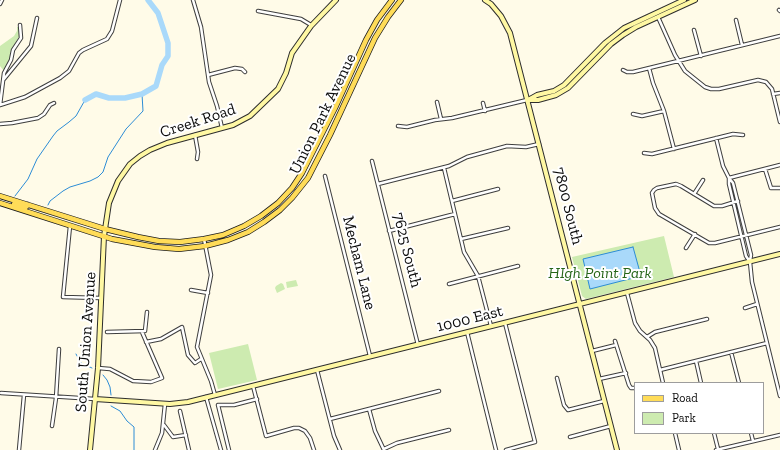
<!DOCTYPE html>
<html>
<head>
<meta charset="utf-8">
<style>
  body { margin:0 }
  #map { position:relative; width:780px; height:450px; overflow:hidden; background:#fffbe8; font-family:"Zilla Slab",serif }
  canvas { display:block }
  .legend { position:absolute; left:634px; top:382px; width:130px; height:52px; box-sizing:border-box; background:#fff; border:1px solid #9d9d9d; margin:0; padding:5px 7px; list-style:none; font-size:12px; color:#0b0b0b }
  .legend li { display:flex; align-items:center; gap:8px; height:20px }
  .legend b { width:20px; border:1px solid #9d9d9d }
</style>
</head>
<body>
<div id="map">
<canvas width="780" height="450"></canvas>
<ul class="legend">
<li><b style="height:5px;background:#ffdc58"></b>Road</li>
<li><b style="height:11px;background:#cdebb0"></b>Park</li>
</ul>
</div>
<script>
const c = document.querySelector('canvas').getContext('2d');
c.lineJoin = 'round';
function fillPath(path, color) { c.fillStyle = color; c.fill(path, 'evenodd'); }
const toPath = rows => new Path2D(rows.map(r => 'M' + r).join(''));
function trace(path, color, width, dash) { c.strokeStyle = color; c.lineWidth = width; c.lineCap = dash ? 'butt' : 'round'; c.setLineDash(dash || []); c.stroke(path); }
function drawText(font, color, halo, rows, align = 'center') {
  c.font = font + ' "Zilla Slab",serif'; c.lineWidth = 4; c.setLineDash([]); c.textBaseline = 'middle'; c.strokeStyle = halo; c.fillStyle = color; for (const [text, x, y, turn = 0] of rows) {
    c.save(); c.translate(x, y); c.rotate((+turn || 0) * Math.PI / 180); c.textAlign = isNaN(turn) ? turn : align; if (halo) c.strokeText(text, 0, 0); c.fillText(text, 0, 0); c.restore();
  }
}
fillPath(toPath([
  [17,27,18,27,20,35,11,50,9,63,4,71,0,66,0,46,14,36,17,31],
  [664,236,674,277,586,299,582,296,572,257],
  [296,280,298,286,287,288,286,282],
  [281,283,283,284,285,289,277,293,275,288,276,286],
  [248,344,257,380,218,389,209,353]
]), '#cdebb0');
const water = toPath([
  [633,247,641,276,590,289,583,259,633,247]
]);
fillPath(water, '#a9d9fa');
trace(water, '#2c8cd5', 1);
trace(toPath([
  [15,196,28,179,37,159,53,136,57,131,69,122,76,116,85,100],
  [48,205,50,201,63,191,70,187,90,181,98,177,103,172,108,157,126,129,143,111,142,94],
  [76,354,81,363,92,368],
  [103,375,107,380,110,387,111,395],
  [111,406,120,411,127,421,134,427,134,450]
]), '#2c8cd5', 1);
trace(toPath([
  [85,100,96,94,109,98,125,98,142,94,156,86,162,65,168,56,168,43,158,13,148,0]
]), '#a9d9fa', 5.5);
const street = toPath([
  [193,0,201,27,209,82,217,106,222,128],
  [0,4,2,0],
  [779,10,780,11],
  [258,11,301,19,311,25],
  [658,17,675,55,685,71,705,87,711,89,719,89,758,80,766,82,772,89,780,122],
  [736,20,742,45],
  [694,30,701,56],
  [649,68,653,83,664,111,674,149],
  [623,70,627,72,633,72,780,36],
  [208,75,235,68,242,69,245,72],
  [4,79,31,46,37,18],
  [773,94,780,93],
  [437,102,441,119],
  [483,103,485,111],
  [0,105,25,97,60,78,69,71,79,53,83,50,107,39,112,31,120,0],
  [0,105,4,73,11,60,13,50,21,38,20,25],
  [633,114,642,116,664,111],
  [0,124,12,123,38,118,44,114,50,105,54,103],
  [398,126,407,127,435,120,452,118,527,100],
  [195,135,198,152,197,159],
  [716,138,723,166,729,178,733,183,751,255,750,261],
  [644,153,652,154,733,134,743,135],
  [372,161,418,345],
  [444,168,464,252,478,276,491,326],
  [765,169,771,188,780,188],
  [325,176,370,356],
  [729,178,729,184,746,256,750,262,752,282,780,396],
  [729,178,780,165],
  [378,184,449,166,467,157,507,146,526,147,539,144],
  [694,194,703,180],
  [452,201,498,189],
  [738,201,722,206,714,206,681,186,676,184,657,188,654,190,652,193,655,208,659,214,709,243,715,243,780,227],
  [70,226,63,297,100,298],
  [389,231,455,214],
  [204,239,211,275,197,347,211,381,215,395],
  [461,239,508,228],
  [686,248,695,234],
  [449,284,518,266],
  [191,290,208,293],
  [627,293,635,323,640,331,650,340,655,348,663,383],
  [745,308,757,304],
  [505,323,535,442,506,450],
  [107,332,145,331,147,312],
  [467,332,496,450],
  [647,337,655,332,707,319],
  [615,341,629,385,631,388,635,388],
  [146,342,161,339,182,327,188,355,195,363,201,359],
  [592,351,616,345],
  [731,352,739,383],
  [696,361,701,383],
  [98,368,110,369,133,381,151,382,162,378,142,332],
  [317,370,334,436,340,450],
  [660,370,767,343],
  [557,378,564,405,568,410,604,401],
  [599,379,626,373],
  [253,386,266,436,294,428,299,428,305,431,310,438,314,450],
  [1,393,95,399],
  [206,397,221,450],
  [369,409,375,431,384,450],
  [180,411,189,450],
  [330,419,439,391],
  [164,425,173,437,186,435],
  [52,426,56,398,59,349],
  [675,433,679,450],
  [714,433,718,449],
  [751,433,753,441],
  [570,437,611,426],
  [384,449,397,443,449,430],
  [19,450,24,395],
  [155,450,162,433,165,404],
  [229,450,218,405,234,405,257,399],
  [716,450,780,435]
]);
const secondary = toPath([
  [485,0,491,4,501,16,510,33,617,450],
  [528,100,538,100,556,95,568,88,611,44,623,35,636,27,695,0],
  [528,100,537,95,554,91,564,85,605,43,624,28,684,0],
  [95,399,170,404,188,402,780,254],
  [90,450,98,368,104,236,109,203,118,181,130,164,140,156,150,150,167,143,233,125,250,116,278,89,286,73,292,53,311,26,336,0]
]);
const primary = toPath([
  [0,196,105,229,138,237,159,241,180,242,204,239,223,235,244,226,261,216,278,203,292,188,302,173,335,108,366,40,377,20,392,0],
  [0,203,112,239,155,247,179,249,205,246,228,240,248,232,264,222,280,210,292,198,308,178,330,135,375,38,388,17,401,0],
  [14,204,25,208,28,205]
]);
trace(street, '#3e3e3e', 4.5);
trace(secondary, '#2d2d2d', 6);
trace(primary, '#1c1c1c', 6);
trace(street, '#fff', 2.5);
trace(secondary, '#fff8a3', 4);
trace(primary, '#ffdc58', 4.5);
drawText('16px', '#0b0b0b', '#fff', [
  ["Union Park Avenue",323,114,-64],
  ["Creek Road",198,121,-18],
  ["7800 South",568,206,76],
  ["7625 South",407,250,76],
  ["Mecham Lane",359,263,76],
  ["1000 East",470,319,-14],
  ["South Union Avenue",86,342,-86]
]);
drawText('italic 16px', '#256518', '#fff', [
  ["HIgh Point Park",600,273]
]);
</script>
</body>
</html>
